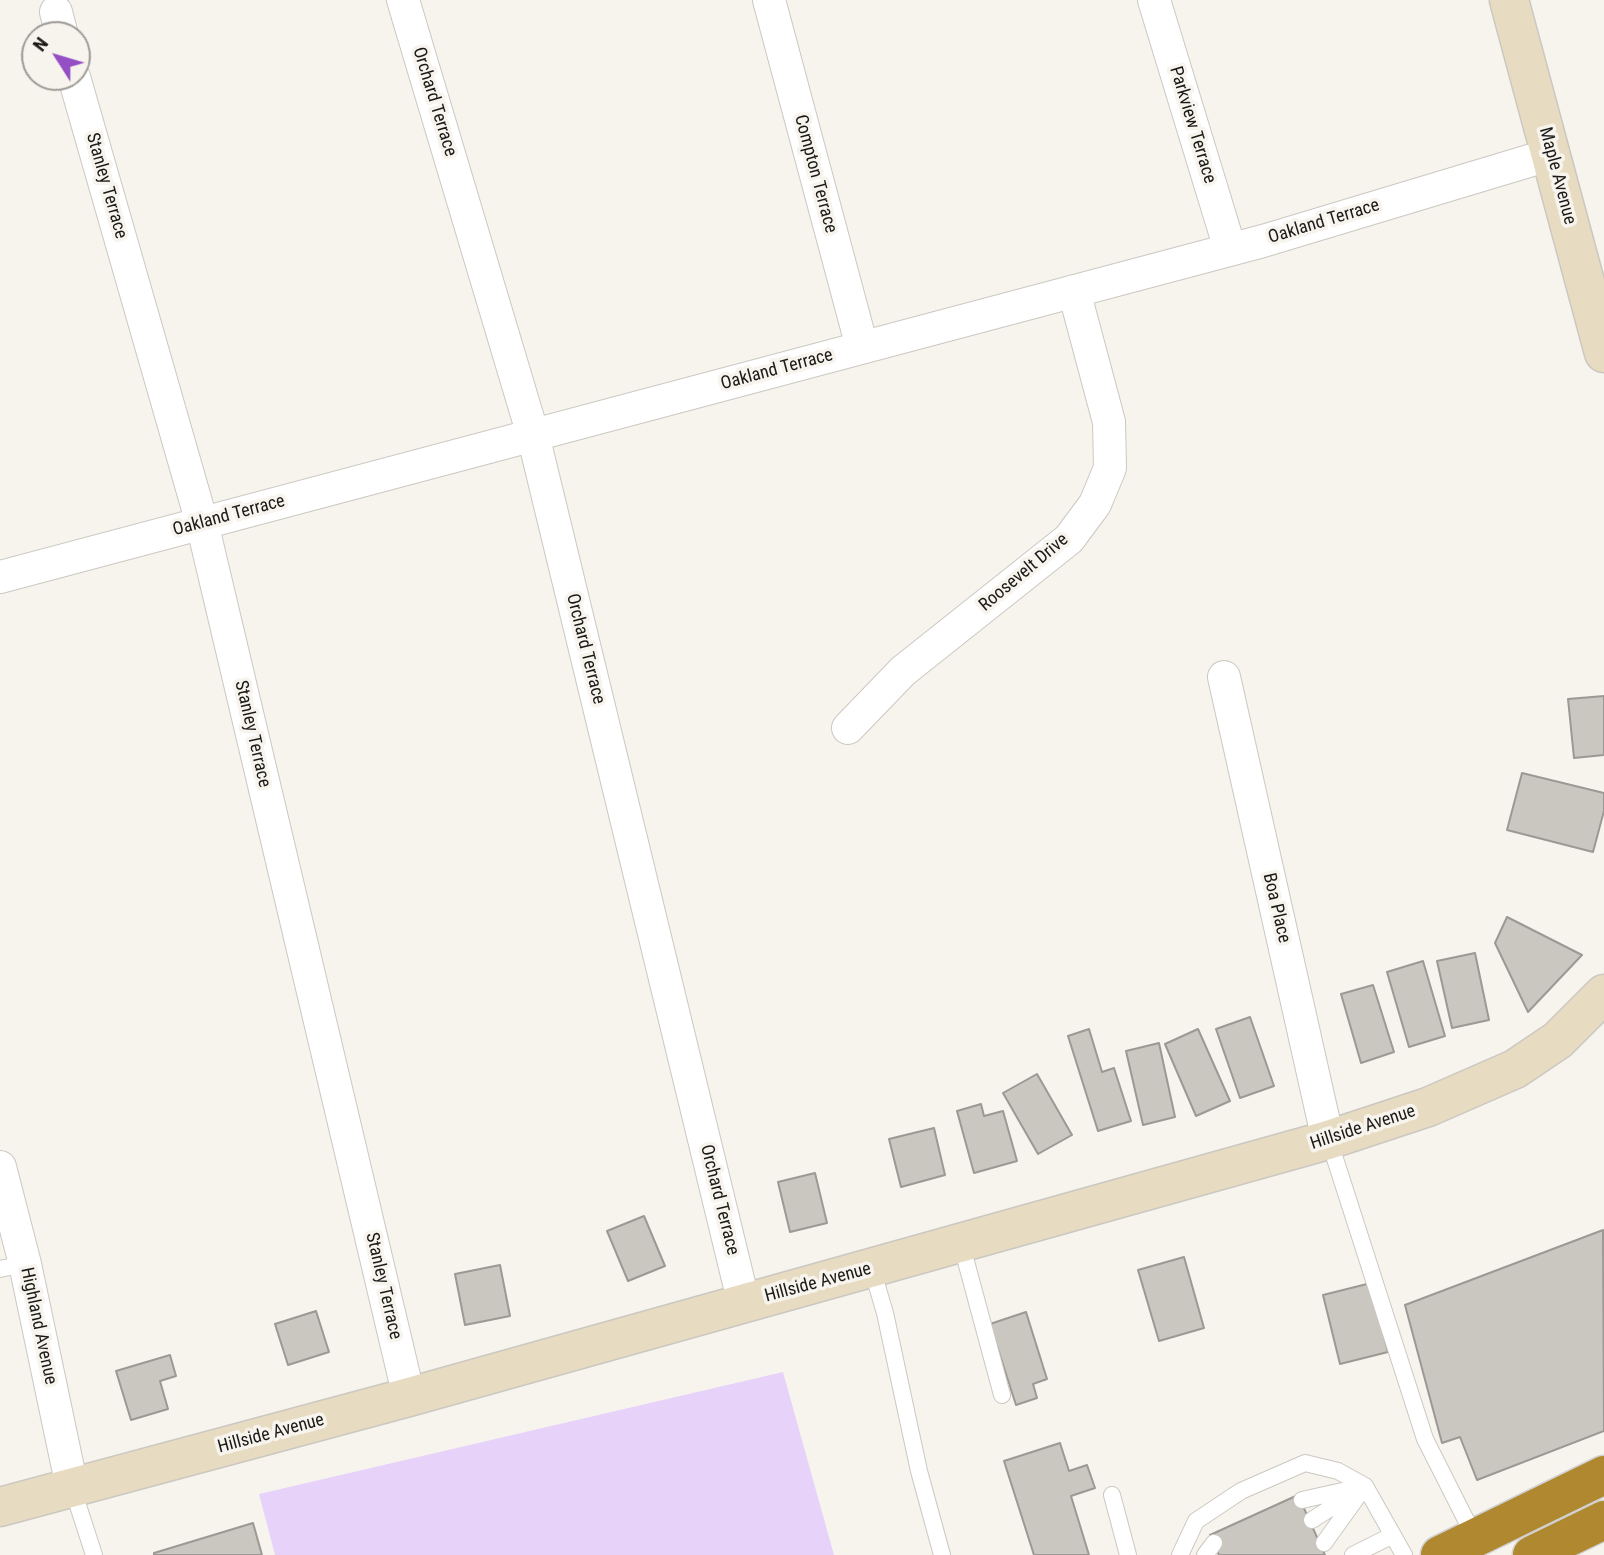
<!DOCTYPE html>
<html>
<head>
<meta charset="utf-8">
<style>
  body { margin:0 }
  #map { position:relative; width:1604px; height:1555px; overflow:hidden; background:#f7f4ee; font-family:"Roboto Condensed",sans-serif }
  canvas { display:block }
  .north { position:absolute; left:21px; top:21px; width:70px; height:70px; box-sizing:border-box; background:#f7f4ee; border:2px solid #9f9c98; border-radius:50%; rotate:307deg; font-size:19px; font-weight:700; line-height:28px; text-align:center; color:#1a1917 }
  .north::after { content:''; display:block; margin:auto; width:24px; height:32px; background:#934fc3; clip-path:polygon(50% 0,100% 100%,50% 72%,0 100%) }
</style>
</head>
<body>
<div id="map">
<canvas width="1604" height="1555"></canvas>
<div class="north">N</div>
</div>
<script>
const c = document.querySelector('canvas').getContext('2d');
c.lineJoin = 'round';
function fillPath(path, color) { c.fillStyle = color; c.fill(path, 'evenodd'); }
const toPath = rows => new Path2D(rows.map(r => 'M' + r).join(''));
function trace(path, color, width, dash) { c.strokeStyle = color; c.lineWidth = width; c.lineCap = dash ? 'butt' : 'round'; c.setLineDash(dash || []); c.stroke(path); }
function drawText(font, color, halo, rows, align = 'center') {
  c.font = font + ' "Roboto Condensed",sans-serif'; c.lineWidth = 7; c.setLineDash([]); c.textBaseline = 'middle'; c.strokeStyle = halo; c.fillStyle = color; for (const [text, x, y, turn = 0] of rows) {
    c.save(); c.translate(x, y); c.rotate((+turn || 0) * Math.PI / 180); c.textAlign = isNaN(turn) ? turn : align; if (halo) c.strokeText(text, 0, 0); c.fillText(text, 0, 0); c.restore();
  }
}
fillPath(toPath([
  [783,1372,834,1555,275,1555,259,1494]
]), '#e7d3fa');
const building = toPath([
  [1604,696,1604,755,1574,758,1568,699,1604,696],
  [1522,773,1604,793,1604,811,1593,852,1507,830,1522,773],
  [1507,917,1582,955,1528,1012,1495,943,1507,917],
  [1475,953,1489,1020,1452,1028,1437,961,1475,953],
  [1423,961,1445,1036,1409,1047,1387,972,1423,961],
  [1373,985,1394,1052,1361,1063,1341,994,1373,985],
  [1250,1017,1274,1086,1240,1098,1216,1029,1250,1017],
  [1089,1029,1102,1072,1114,1068,1131,1121,1098,1131,1068,1036,1089,1029],
  [1198,1029,1230,1101,1196,1116,1165,1044,1198,1029],
  [1159,1043,1175,1117,1143,1125,1126,1051,1159,1043],
  [1037,1074,1072,1135,1038,1154,1003,1093,1037,1074],
  [981,1104,984,1116,1003,1111,1017,1161,974,1173,957,1111,981,1104],
  [934,1128,945,1175,901,1187,889,1139,934,1128],
  [815,1173,827,1223,790,1232,778,1182,815,1173],
  [644,1216,665,1266,628,1281,607,1231,644,1216],
  [1603,1230,1604,1431,1477,1480,1460,1437,1442,1443,1405,1305,1603,1230],
  [1184,1257,1204,1328,1159,1341,1138,1270,1184,1257],
  [500,1265,510,1316,465,1325,455,1274,500,1265],
  [1371,1283,1388,1352,1340,1364,1323,1295,1371,1283],
  [316,1311,329,1352,288,1365,275,1324,316,1311],
  [1026,1312,1047,1379,1033,1384,1037,1398,1016,1405,990,1324,1026,1312],
  [170,1355,176,1376,160,1381,168,1409,131,1420,116,1371,170,1355],
  [1060,1443,1069,1471,1087,1465,1095,1488,1071,1496,1089,1555,1034,1555,1004,1461,1060,1443],
  [1298,1495,1325,1555,1219,1555,1210,1535,1298,1495],
  [253,1523,262,1555,154,1555,154,1553,253,1523]
]);
fillPath(building, '#cac7c1');
trace(building, '#9c9893', 2);
const lane = toPath([
  [1329,1140,1425,1439,1475,1538],
  [961,1243,1002,1395],
  [0,1269,25,1264],
  [872,1269,885,1313,919,1471,942,1555],
  [72,1487,94,1555],
  [1112,1495,1128,1555],
  [1302,1500,1365,1486,1404,1555],
  [1312,1520,1365,1486,1324,1543],
  [1180,1555,1196,1521,1241,1491,1305,1463,1338,1471,1365,1486],
  [1205,1555,1214,1543],
  [1353,1555,1393,1535]
]);
const street = toPath([
  [403,0,533,435,744,1304],
  [769,0,862,347],
  [1154,0,1230,249],
  [56,12,62,35],
  [74,77,202,523,409,1397],
  [0,577,1263,241,1552,154],
  [1224,677,1328,1140],
  [848,728,903,671,1069,539,1095,504,1110,468,1109,422,1074,291],
  [0,1167,25,1264,72,1487]
]);
const secondary = toPath([
  [1509,0,1604,353],
  [0,1507,409,1397,1328,1140,1428,1107,1515,1069,1558,1040,1604,994]
]);
const highway = toPath([
  [1440,1555,1604,1475],
  [1532,1555,1604,1520]
]);
trace(lane, '#cbc8c2', 18);
trace(street, '#cbc8c2', 34);
trace(secondary, '#cbc8c2', 41);
trace(highway, '#d1d1d1', 41);
trace(lane, '#fff', 16);
trace(street, '#fff', 32);
trace(secondary, '#e7dbc1', 38);
trace(highway, '#b0882f', 38);
drawText('18px', '#1a1917', '#f7f4ee', [
  ["Orchard Terrace",434,102,73],
  ["Parkview Terrace",1192,125,73],
  ["Compton Terrace",815,174,75],
  ["Maple Avenue",1557,176,75],
  ["Stanley Terrace",106,186,74],
  ["Oakland Terrace",1324,222,-17],
  ["Oakland Terrace",777,370,-15],
  ["Oakland Terrace",229,516,-15],
  ["Roosevelt Drive",1024,573,-40],
  ["Orchard Terrace",585,649,76],
  ["Stanley Terrace",252,734,77],
  ["Boa Place",1276,908,77],
  ["Hillside Avenue",1363,1128,-18],
  ["Orchard Terrace",719,1200,76],
  ["Hillside Avenue",818,1283,-15],
  ["Stanley Terrace",383,1286,77],
  ["Highland Avenue",38,1326,78],
  ["Hillside Avenue",271,1434,-15]
]);
</script>
</body>
</html>
